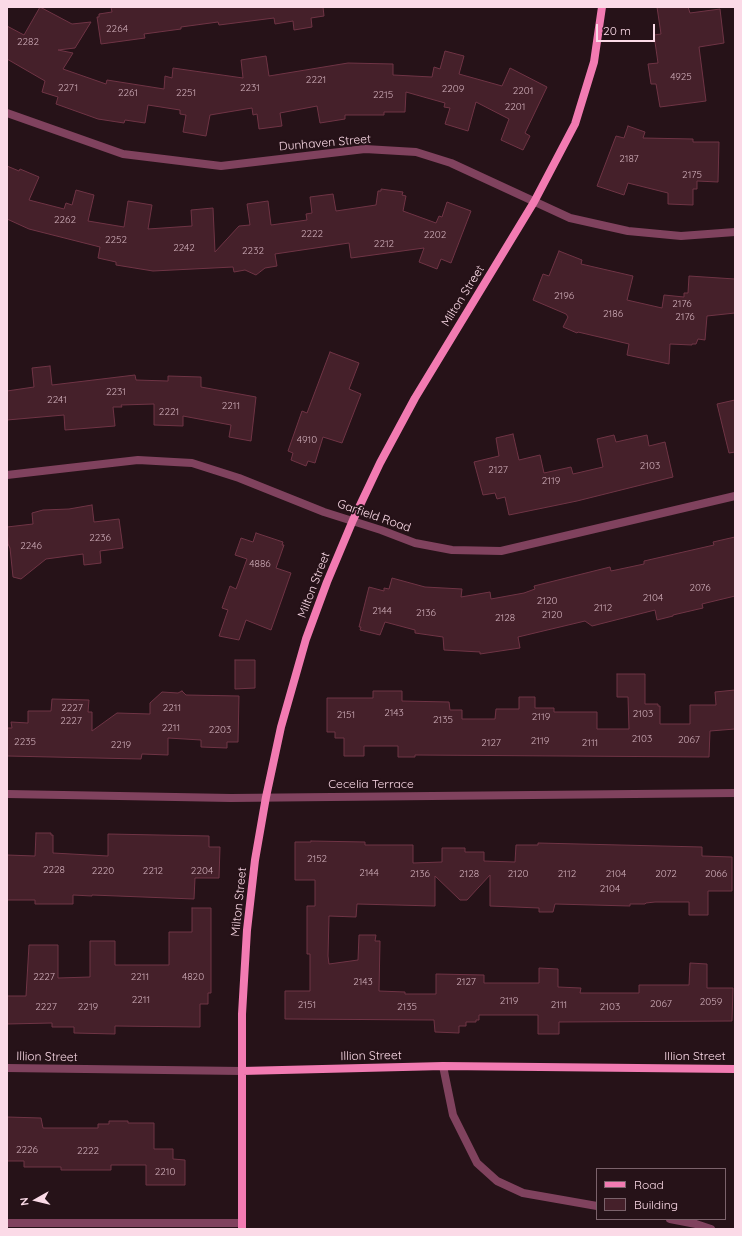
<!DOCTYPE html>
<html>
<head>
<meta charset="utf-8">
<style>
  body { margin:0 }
  #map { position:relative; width:742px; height:1236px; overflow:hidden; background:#261218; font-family:Quicksand,sans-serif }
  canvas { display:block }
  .frame { position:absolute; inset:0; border:8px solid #fbdae7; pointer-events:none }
  .legend { position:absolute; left:596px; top:1168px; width:130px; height:52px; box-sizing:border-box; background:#261218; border:1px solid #7b626b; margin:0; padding:5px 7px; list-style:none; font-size:12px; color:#fbdae7 }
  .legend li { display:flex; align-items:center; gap:8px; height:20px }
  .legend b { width:20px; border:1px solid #7b626b }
  .north { position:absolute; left:16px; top:1180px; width:40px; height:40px; -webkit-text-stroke:3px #261218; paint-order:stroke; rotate:262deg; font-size:11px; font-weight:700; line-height:16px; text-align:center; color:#fbdae7 }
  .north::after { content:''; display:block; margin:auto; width:14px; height:18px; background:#fbdae7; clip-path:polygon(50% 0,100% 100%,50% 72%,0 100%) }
  .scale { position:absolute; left:596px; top:24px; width:59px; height:18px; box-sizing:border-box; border:2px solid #fbdae7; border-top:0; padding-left:5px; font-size:12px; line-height:14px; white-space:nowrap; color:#fbdae7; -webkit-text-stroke:3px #261218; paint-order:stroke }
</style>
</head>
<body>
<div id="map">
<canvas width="742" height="1236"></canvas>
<div class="frame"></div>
<ul class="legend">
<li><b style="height:5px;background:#f27bb2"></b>Road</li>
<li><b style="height:11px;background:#45202a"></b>Building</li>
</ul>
<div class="north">N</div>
<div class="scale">20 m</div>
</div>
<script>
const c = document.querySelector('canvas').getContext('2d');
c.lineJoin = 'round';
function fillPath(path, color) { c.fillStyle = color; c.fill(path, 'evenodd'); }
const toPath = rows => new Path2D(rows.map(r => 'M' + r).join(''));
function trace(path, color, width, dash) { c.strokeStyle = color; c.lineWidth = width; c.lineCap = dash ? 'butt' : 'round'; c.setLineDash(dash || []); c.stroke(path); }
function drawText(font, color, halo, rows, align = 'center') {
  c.font = font + ' Quicksand,sans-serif'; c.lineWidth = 4; c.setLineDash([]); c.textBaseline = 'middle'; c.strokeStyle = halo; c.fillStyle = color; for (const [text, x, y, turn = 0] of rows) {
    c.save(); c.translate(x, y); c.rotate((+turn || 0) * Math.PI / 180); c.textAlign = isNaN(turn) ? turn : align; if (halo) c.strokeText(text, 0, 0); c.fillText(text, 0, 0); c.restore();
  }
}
const building = toPath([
  [40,7,72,24,91,22,75,48,58,50,73,53,63,69,106,84,107,80,164,89,165,76,172,78,173,68,243,78,241,60,266,56,269,76,348,63,393,64,393,75,432,77,434,67,440,69,445,51,464,56,459,74,502,86,510,68,547,87,525,133,530,136,523,150,501,140,509,119,476,102,468,131,445,124,450,108,444,107,445,103,406,92,405,112,384,112,384,115,345,115,345,119,320,123,317,106,280,113,282,126,259,129,257,114,253,115,252,108,210,115,206,136,183,132,186,115,180,114,180,110,148,105,145,123,125,120,124,123,98,119,56,104,58,97,42,92,45,81,7,59,7,26,24,35,40,7],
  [111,7,323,7,324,16,311,18,312,27,294,30,293,21,275,24,274,18,219,25,218,22,181,27,181,29,144,34,145,38,101,44,97,17,99,17,99,14,112,12,111,7],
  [657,7,688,7,690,13,720,9,724,43,699,47,706,101,660,107,656,84,651,84,648,64,658,63,654,35,661,34,657,7],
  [628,126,645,132,643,138,693,139,693,142,719,142,718,182,697,181,697,189,693,189,693,205,668,204,668,193,628,183,624,195,597,186,616,136,624,138,628,126],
  [7,166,19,171,20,169,39,177,29,200,64,209,66,203,72,205,76,190,94,195,88,221,124,227,128,201,152,205,148,229,192,226,191,210,213,208,215,252,239,226,250,225,247,204,268,201,271,225,307,220,306,214,312,213,310,197,333,194,336,211,376,205,378,191,381,191,381,189,403,192,402,195,406,196,403,211,436,223,439,216,442,217,447,202,471,211,451,263,441,259,437,269,419,262,424,248,351,258,349,243,275,254,277,266,265,268,256,275,245,270,234,272,233,267,153,271,116,265,116,262,98,258,100,247,29,229,7,219,7,166],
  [559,251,582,260,581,264,633,276,627,300,662,308,664,295,684,297,684,293,688,293,689,276,735,279,735,313,707,316,705,340,698,339,696,344,692,344,692,345,670,344,669,364,627,355,629,344,578,332,577,333,563,327,568,317,566,314,533,300,543,274,549,276,559,251],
  [330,352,359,363,349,389,361,394,342,443,323,437,315,463,308,461,306,466,291,460,293,453,288,451,302,411,307,413,330,352],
  [50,366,52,385,135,375,136,380,168,381,168,376,201,377,201,387,256,397,251,441,229,437,231,425,183,416,183,426,154,425,154,404,121,405,122,407,113,407,115,426,65,430,64,415,7,420,7,391,34,387,32,368,50,366],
  [735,400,735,452,729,453,717,404,735,400],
  [513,434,519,460,540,455,544,473,571,467,573,474,603,467,597,439,614,435,616,442,647,435,649,446,665,442,673,477,577,501,509,515,505,497,497,499,495,493,483,495,474,462,499,456,496,438,513,434],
  [92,505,94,522,119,519,123,548,100,551,101,563,84,565,83,554,46,559,21,579,13,577,10,548,8,544,7,527,33,524,32,513,43,510,69,509,92,505],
  [256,533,283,542,282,545,284,545,276,568,291,573,283,596,271,630,246,620,239,640,219,636,228,610,222,608,230,586,236,589,247,559,235,555,241,538,253,542,256,533],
  [735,537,735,596,702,604,703,608,673,615,673,616,657,620,655,610,592,626,585,621,518,637,520,648,480,654,480,652,444,650,443,637,415,633,415,630,385,622,380,635,360,630,361,627,359,627,369,587,384,591,384,588,389,589,392,578,425,587,462,589,461,597,490,592,491,599,524,593,535,589,534,586,610,567,611,571,644,564,644,561,714,545,713,542,735,537],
  [235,660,255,660,255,688,235,689,235,660],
  [617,674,645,674,645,704,658,704,658,706,660,706,660,724,690,724,690,705,716,705,715,692,735,690,735,729,710,731,709,757,415,755,415,757,398,757,398,746,364,746,364,756,344,756,344,738,335,738,335,732,327,732,327,698,373,698,373,691,402,691,402,701,449,702,450,710,462,710,462,719,495,719,496,709,519,709,519,697,535,697,535,708,554,708,554,712,597,712,597,729,629,729,628,697,617,697,617,674],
  [182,691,186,695,239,696,238,742,227,742,227,748,201,747,201,740,168,738,168,755,142,754,141,759,7,756,7,728,12,728,11,722,28,723,28,711,51,711,52,699,89,700,88,712,92,712,92,731,117,713,150,714,150,703,162,692,178,693,182,691],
  [36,833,51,833,51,835,53,835,53,853,108,856,108,834,209,836,209,847,220,847,219,878,195,878,194,899,92,895,92,896,73,895,73,904,35,904,35,900,7,900,7,855,35,856,36,833],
  [311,841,365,842,365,845,413,845,413,863,442,862,442,848,465,848,465,852,484,852,484,861,515,862,516,845,538,845,538,843,702,847,702,856,732,857,732,891,708,891,708,915,689,915,689,902,655,902,646,903,645,904,630,904,630,906,555,904,553,912,539,912,539,908,490,906,490,875,467,900,460,900,435,876,435,906,357,904,356,917,329,916,328,956,329,964,358,960,359,935,376,935,375,941,380,941,379,991,405,992,405,994,436,994,436,974,484,975,484,983,539,983,539,968,558,969,558,987,581,988,580,993,639,993,639,985,689,985,690,963,707,964,707,988,733,988,732,1021,559,1022,559,1034,538,1034,538,1015,479,1015,479,1020,476,1020,476,1022,466,1022,466,1026,459,1026,459,1033,435,1032,434,1020,285,1019,285,991,310,991,310,954,307,954,307,906,315,906,315,880,295,880,295,842,311,842,311,841],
  [192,908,211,908,211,993,208,993,208,1004,200,1004,200,1027,115,1026,115,1034,74,1033,74,1027,52,1027,52,1023,7,1024,7,996,26,996,29,945,58,945,58,978,90,977,90,941,115,941,115,965,169,965,169,932,192,932,192,908],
  [7,1117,41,1118,43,1128,98,1128,98,1124,109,1124,109,1121,128,1121,128,1123,154,1123,154,1149,173,1149,173,1159,185,1160,185,1185,146,1185,146,1165,111,1165,111,1170,61,1170,61,1167,24,1167,24,1161,7,1161,7,1117]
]);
fillPath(building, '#45202a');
trace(building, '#6f3445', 1);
trace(toPath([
  [7,1223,242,1223]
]), '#80425e', 8);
trace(toPath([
  [7,113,123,154,221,166,365,149,416,152,451,163,570,218,628,231,681,236,735,232],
  [7,475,138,460,192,463,239,478,324,512,381,530,415,543,452,550,501,551,735,496],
  [7,794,231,798,735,793],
  [443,1066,453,1115,477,1163,497,1181,523,1193,597,1206],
  [7,1068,242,1071],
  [670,1219,696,1224,711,1229]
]), '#80425e', 8);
trace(toPath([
  [242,1071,443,1066,735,1069],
  [242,1229,242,1014,247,930,255,860,266,797,281,727,306,639,327,582,353,520,380,463,415,398,534,202,575,124,594,62,602,7]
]), '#f27bb2', 8);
drawText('10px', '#ceacb8', null, [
  ["2264",117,29],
  ["2282",28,42],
  ["4925",681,77],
  ["2221",316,80],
  ["2271",68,88],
  ["2231",250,88],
  ["2209",453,89],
  ["2201",523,91],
  ["2261",128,93],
  ["2251",186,93],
  ["2215",383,95],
  ["2201",515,107],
  ["2187",629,159],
  ["2175",692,175],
  ["2262",65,220],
  ["2222",312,234],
  ["2202",435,235],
  ["2252",116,240],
  ["2212",384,244],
  ["2242",184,248],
  ["2232",253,251],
  ["2196",564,296],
  ["2176",682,304],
  ["2186",613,314],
  ["2176",685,317],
  ["2231",116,392],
  ["2241",57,400],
  ["2211",231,406],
  ["2221",169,412],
  ["4910",307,440],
  ["2103",650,466],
  ["2127",498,470],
  ["2119",551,481],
  ["2236",100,538],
  ["2246",31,546],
  ["4886",260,564],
  ["2076",700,588],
  ["2104",653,598],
  ["2120",547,601],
  ["2112",603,608],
  ["2144",382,611],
  ["2136",426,613],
  ["2120",552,615],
  ["2128",505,618],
  ["2227",72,708],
  ["2211",172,708],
  ["2143",394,713],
  ["2103",643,714],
  ["2151",346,715],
  ["2119",541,717],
  ["2135",443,720],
  ["2227",71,721],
  ["2211",171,728],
  ["2203",220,730],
  ["2103",642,739],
  ["2067",689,740],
  ["2119",540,741],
  ["2235",25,742],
  ["2127",491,743],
  ["2111",590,743],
  ["2219",121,745],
  ["2152",317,859],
  ["2228",54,870],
  ["2220",103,871],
  ["2212",153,871],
  ["2204",202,871],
  ["2144",369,873],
  ["2136",420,874],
  ["2128",469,874],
  ["2120",518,874],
  ["2112",567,874],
  ["2104",616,874],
  ["2072",666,874],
  ["2066",716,874],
  ["2104",610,889],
  ["2227",44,977],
  ["2211",140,977],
  ["4820",193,977],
  ["2143",363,982],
  ["2127",466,982],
  ["2211",141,1000],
  ["2119",509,1001],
  ["2059",711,1002],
  ["2067",661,1004],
  ["2151",307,1005],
  ["2111",559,1005],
  ["2227",46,1007],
  ["2219",88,1007],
  ["2135",407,1007],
  ["2103",610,1007],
  ["2226",27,1150],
  ["2222",88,1151],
  ["2210",165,1172]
]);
drawText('12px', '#fbdae7', '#261218', [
  ["Dunhaven Street",325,143,-5],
  ["Milton Street",463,296,-58],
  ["Garfield Road",374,516,19],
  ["Milton Street",314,585,-69],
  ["Cecelia Terrace",371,784],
  ["Milton Street",239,902,-84],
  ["Illion Street",371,1056,-1],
  ["Illion Street",695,1056],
  ["Illion Street",47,1057,1]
]);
</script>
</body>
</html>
